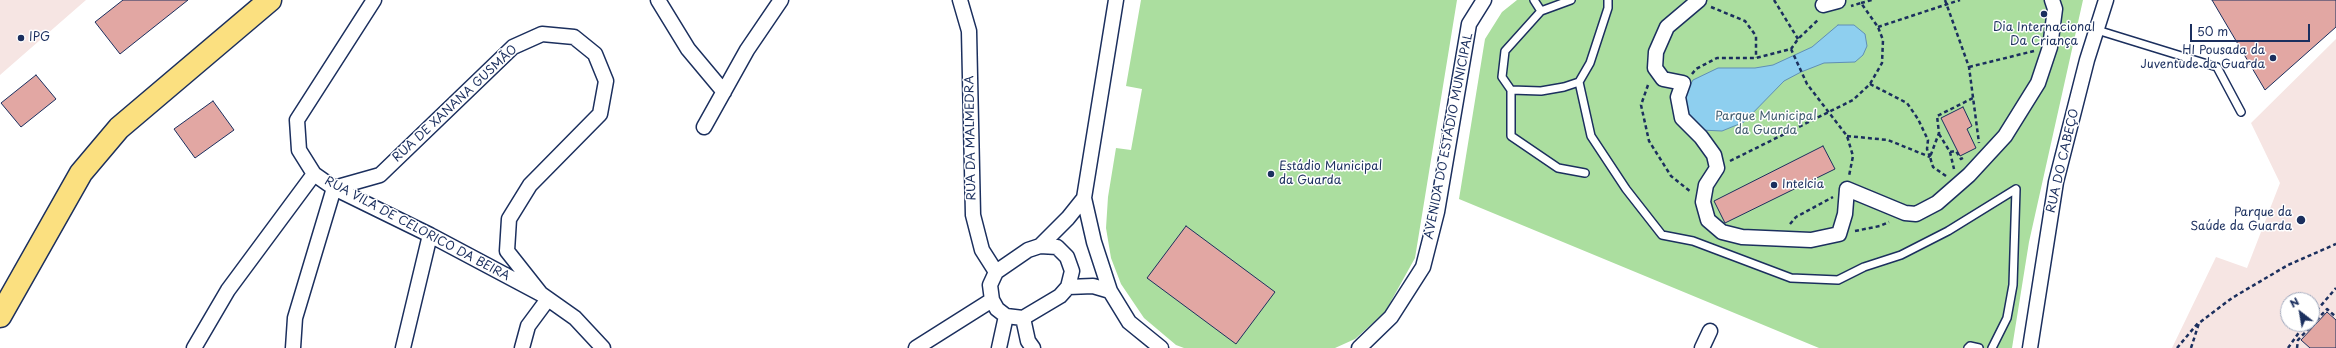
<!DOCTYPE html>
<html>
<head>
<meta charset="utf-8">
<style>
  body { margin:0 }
  #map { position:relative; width:2336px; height:348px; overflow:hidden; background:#fff; font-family:"Playpen Sans",sans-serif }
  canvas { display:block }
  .north { position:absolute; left:2280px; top:292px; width:40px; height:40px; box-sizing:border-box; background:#fff; border:1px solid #a4acbf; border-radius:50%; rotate:329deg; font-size:11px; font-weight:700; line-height:16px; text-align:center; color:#1b2f5e }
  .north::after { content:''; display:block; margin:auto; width:14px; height:18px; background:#1b2f5e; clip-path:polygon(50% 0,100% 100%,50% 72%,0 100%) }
  .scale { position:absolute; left:2190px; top:24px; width:120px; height:18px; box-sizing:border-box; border:2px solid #1b2f5e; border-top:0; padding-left:5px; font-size:12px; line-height:14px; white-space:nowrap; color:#1b2f5e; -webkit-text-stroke:3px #fff; paint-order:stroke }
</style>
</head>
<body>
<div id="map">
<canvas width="2336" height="348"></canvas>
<div class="north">N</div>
<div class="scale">50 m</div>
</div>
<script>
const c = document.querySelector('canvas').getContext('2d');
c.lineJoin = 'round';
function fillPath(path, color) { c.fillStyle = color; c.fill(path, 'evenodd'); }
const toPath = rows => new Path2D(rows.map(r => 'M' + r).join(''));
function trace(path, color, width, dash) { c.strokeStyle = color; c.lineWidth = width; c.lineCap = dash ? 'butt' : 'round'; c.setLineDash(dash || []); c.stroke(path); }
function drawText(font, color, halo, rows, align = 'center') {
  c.font = font + ' "Playpen Sans",sans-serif'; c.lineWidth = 3; c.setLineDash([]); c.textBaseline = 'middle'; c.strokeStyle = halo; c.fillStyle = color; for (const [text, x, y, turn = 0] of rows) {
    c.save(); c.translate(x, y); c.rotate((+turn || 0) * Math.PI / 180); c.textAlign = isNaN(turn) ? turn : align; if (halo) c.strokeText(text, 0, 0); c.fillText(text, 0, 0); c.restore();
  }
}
fillPath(toPath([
  [0,0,86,0,0,75],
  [2336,39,2336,348,2172,348,2216,257,2247,268,2280,183,2251,123],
  [2288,300,2312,300,2312,324,2288,324]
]), '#f6e5e3');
fillPath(toPath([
  [1141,0,1457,0,1415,258,1385,312,1355,339,1335,348,1184,348,1176,345,1144,318,1121,284,1111,258,1106,228,1108,197,1116,148,1131,150,1142,89,1126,86],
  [1517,0,2083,0,2029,242,2012,348,1819,348,1459,199,1485,39,1502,12]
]), '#abde9f');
const water = toPath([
  [1838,25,1854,25,1865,34,1867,46,1863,55,1855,62,1824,63,1801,72,1784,81,1744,122,1722,131,1701,130,1687,116,1684,96,1693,80,1718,68,1755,68,1773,65,1812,47,1838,25]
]);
fillPath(water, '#8ecfef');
trace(water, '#608fb5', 1);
const building = toPath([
  [123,0,188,0,120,54,95,22,123,0],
  [2212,0,2336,0,2336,27,2265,90,2212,0],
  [36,75,56,99,21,127,1,103,36,75],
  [213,101,234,130,195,158,174,129,213,101],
  [1963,107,1972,126,1967,129,1976,148,1960,156,1941,118,1963,107],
  [1823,146,1835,169,1725,223,1714,201,1823,146],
  [1186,226,1275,292,1236,344,1147,278,1186,226],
  [2327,312,2336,320,2336,348,2310,348,2301,340,2327,312]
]);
fillPath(building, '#e2a7a3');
trace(building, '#1b2f5e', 1);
const lane = toPath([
  [1534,0,1541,11],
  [1571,0,1541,11,1505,51,1502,77,1511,90,1541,91,1564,87,1579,82,1590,63,1608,8,1608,0],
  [2097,30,2217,67,2241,112],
  [1579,82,1591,136,1626,189,1662,235,1693,241,1791,278,1838,280,1864,267,1901,255,1948,231,2016,189,2013,285,2007,318,1992,348],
  [1511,90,1511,136,1558,168,1585,173],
  [1968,348,1970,346,1979,348]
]);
const street = toPath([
  [374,0,297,120,299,150,314,174,334,188,430,235,541,294,575,318,603,348],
  [658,0,688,49,724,92],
  [960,0,969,31,973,215,982,250,996,272],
  [1116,0,1084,198,1094,242,1110,291,1129,322,1161,348],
  [1699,0,1667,27,1656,52,1655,68,1663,79,1683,83,1678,97,1682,118,1701,137,1714,155,1717,168,1706,185,1703,202,1708,220,1722,232,1742,237,1811,240,1839,234,1845,214,1847,189,1905,213,1916,214,1937,203,1969,175,2005,136,2038,83,2050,47,2055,9,2052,0],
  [1823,5,1838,1],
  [704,127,747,50,781,0],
  [1040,246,1057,247,1067,257,1072,271,1068,287,1060,296,1023,318,1006,316,997,309,992,300,990,285,996,272,1028,250,1040,246,1068,218,1084,198],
  [1068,287,1093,286,1110,291],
  [1023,318,1028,341,1033,348],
  [194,348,228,290,314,174],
  [293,348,295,318,334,188,380,175,513,47,542,34,574,37,595,54,606,81,600,114,530,185,509,219,507,251,541,294],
  [403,348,430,235],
  [522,348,528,326,548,299],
  [916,348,992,300],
  [999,348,1006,316],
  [1359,348,1391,317,1423,267,1437,212,1469,24,1484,0],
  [1702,348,1710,331],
  [2030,348,2056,182,2087,60,2106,0]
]);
const primary = toPath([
  [0,316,81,173,119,128,270,0]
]);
trace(lane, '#1b2f5e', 10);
trace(street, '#1b2f5e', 17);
trace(primary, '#1b2f5e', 25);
trace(toPath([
  [1774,0,1798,39],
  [1945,0,1969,67,1979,143],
  [1861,3,1872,0],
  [1711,7,1745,21,1756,36,1756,58],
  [1878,27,1960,0],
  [1791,49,1807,84,1847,136,1853,156,1849,176],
  [1969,67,2034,51],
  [1692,74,1696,69,1717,58,1756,58,1791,49,1798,39,1819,19],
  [1870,84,1907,103,1918,119,1928,140,1927,149,1930,157],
  [1648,85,1641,105,1649,141,1671,176,1691,192],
  [1939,134,1950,152,1954,169],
  [1847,136,1888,140,1930,157],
  [1950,152,1956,151,1961,159,1963,158],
  [1730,161,1853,100,1870,84,1882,63,1883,40,1878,27,1861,3,1851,6],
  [1946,176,1933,167,1930,157,1939,133,1937,116,1973,98],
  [1790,224,1796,217,1833,197],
  [1855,231,1880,226,1889,222],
  [2312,316,2336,288],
  [2177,348,2198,323],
  [2191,348,2199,323,2232,298,2288,265,2336,244],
  [2288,348,2305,324],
  [2297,348,2298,340,2327,309,2336,317]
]), '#1b2f5e', 2.5, [4, 3]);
trace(lane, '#fff', 7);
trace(street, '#fff', 14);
trace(primary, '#fbe080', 22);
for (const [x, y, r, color] of [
  [2044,14,4,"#1b2f5e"],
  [21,38,4,"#1b2f5e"],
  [2273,58,4,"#1b2f5e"],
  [1271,174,4,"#1b2f5e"],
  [1774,185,4,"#1b2f5e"],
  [2301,220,5,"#1b2f5e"]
]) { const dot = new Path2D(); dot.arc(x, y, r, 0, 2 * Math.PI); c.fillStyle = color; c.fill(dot); trace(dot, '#fff', 1.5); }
drawText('12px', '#1b2f5e', '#fff', [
  ["Dia Internacional",2044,28,"center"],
  ["Da Criança",2044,42,"center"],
  ["IPG",29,38],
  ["HI Pousada da",2265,51,"right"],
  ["Juventude da Guarda",2265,65,"right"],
  ["Estádio Municipal",1279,167],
  ["da Guarda",1279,181],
  ["Intelcia",1782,185],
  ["Parque da",2292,213,"right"],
  ["Saúde da Guarda",2292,227,"right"]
], 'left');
drawText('12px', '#1b2f5e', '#fff', [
  ["RUA DE XANANA GUSMÃO",455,104,-43],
  ["AVENIDA DO ESTÁDIO MUNICIPAL",1449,136,-79],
  ["RUA DA MALMEDRA",971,138,-91],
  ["RUA DO CABEÇO",2063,161,-77],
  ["RUA VILA DE CELORICO DA BEIRA",417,229,28]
]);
drawText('12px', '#3f5b6e', '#fff', [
  ["Parque Municipal",1766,117],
  ["da Guarda",1766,131]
]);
</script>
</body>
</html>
